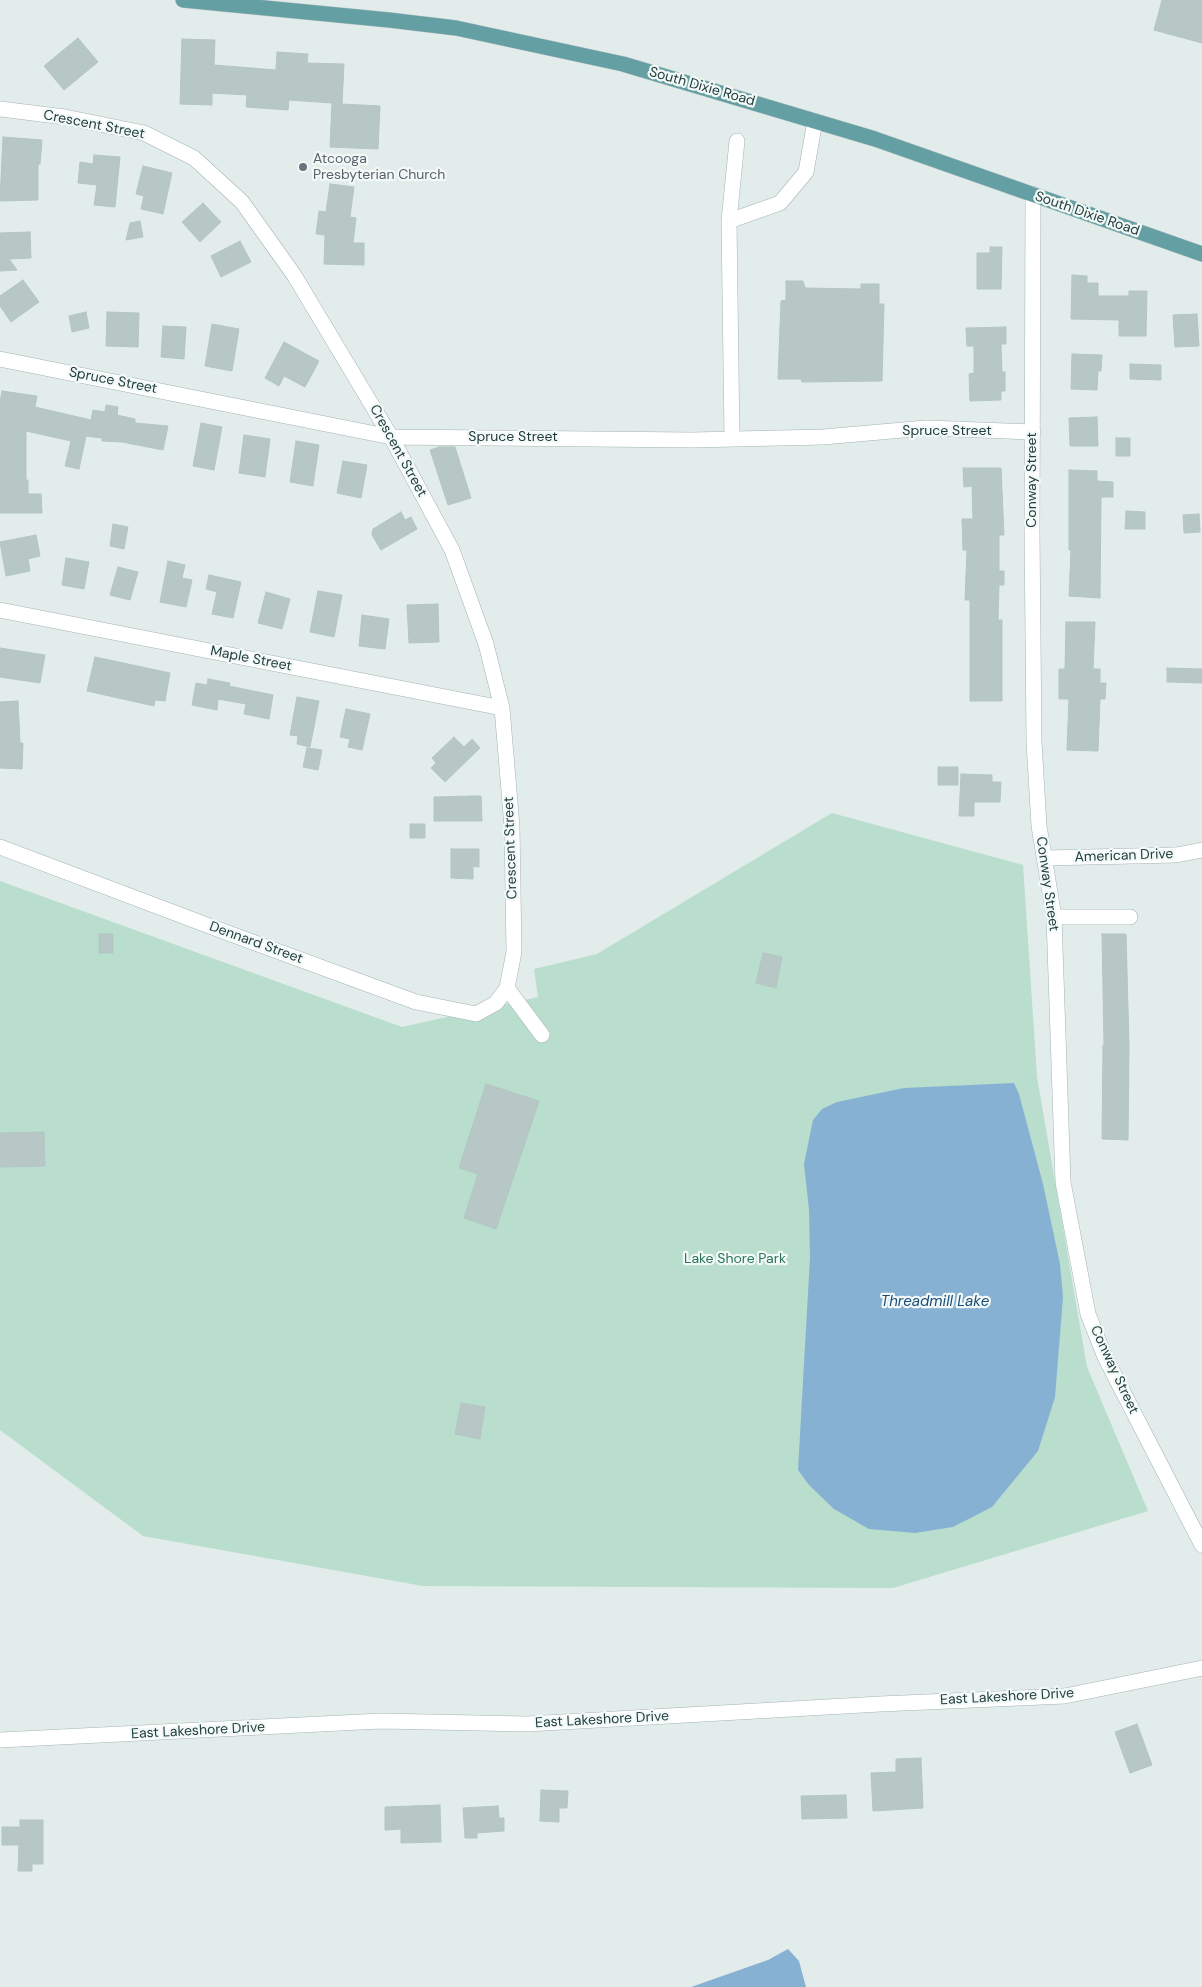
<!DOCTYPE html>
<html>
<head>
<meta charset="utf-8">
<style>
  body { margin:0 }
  canvas { display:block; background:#e1eceb }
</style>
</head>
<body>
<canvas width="1202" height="1987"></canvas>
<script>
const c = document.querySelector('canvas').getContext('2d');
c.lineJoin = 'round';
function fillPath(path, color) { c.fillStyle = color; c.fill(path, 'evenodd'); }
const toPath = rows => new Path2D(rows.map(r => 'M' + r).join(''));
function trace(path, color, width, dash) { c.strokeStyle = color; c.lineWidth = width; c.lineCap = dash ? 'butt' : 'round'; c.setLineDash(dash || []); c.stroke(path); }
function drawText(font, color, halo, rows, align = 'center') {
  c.font = font + ' "DM Sans",sans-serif'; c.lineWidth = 4.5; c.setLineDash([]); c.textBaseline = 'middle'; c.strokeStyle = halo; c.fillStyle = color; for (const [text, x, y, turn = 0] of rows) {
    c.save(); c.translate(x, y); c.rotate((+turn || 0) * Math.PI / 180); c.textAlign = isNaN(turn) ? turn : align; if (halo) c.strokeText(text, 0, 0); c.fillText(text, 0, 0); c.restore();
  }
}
fillPath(toPath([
  [832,813,1023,865,1037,1077,1087,1367,1148,1511,893,1588,423,1586,143,1536,0,1430,0,881,402,1027,538,997,534,969,597,954]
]), '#b9dece');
fillPath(toPath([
  [1014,1083,1019,1094,1043,1184,1060,1264,1063,1297,1055,1397,1038,1451,992,1507,953,1527,915,1533,869,1529,834,1509,809,1485,798,1470,810,1257,809,1210,804,1164,813,1120,822,1109,837,1102,904,1088],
  [788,1949,799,1961,806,1987,691,1987,768,1960]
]), '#87b1d3');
const building = toPath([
  [1162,0,1202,0,1202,43,1154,30,1162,0],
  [78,38,98,62,64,90,44,66,78,38],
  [182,39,215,40,214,65,276,70,277,52,308,54,307,63,344,64,342,104,380,106,378,149,330,147,332,103,289,100,288,110,246,107,247,95,212,93,212,105,180,104,182,39],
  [3,137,42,140,40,164,38,164,38,200,0,201,3,137],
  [94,155,120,157,115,207,94,205,97,185,78,183,80,162,93,164,94,155],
  [143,166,172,173,163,214,141,209,144,196,136,194,143,166],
  [330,184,354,187,350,217,356,218,353,243,364,243,364,265,324,264,325,235,316,234,319,211,326,212,330,184],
  [203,203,221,222,200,242,182,222,203,203],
  [140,221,143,237,126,240,130,223,140,221],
  [30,232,31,258,9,259,17,270,0,271,0,233,30,232],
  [240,241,251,262,221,277,211,256,240,241],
  [990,247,1002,247,1001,289,977,289,977,253,990,253,990,247],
  [1072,275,1087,276,1087,283,1098,283,1098,296,1129,296,1129,291,1147,291,1146,336,1119,336,1119,320,1071,319,1072,275],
  [23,280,39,302,11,322,0,306,0,296,23,280],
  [786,281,803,281,805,288,861,289,861,284,879,284,879,304,884,304,882,381,802,382,801,379,778,379,781,301,786,300,786,281],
  [86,312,89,328,72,332,69,316,86,312],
  [107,312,139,313,138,347,106,346,107,312],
  [1197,314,1199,346,1175,347,1173,315,1197,314],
  [212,324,239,329,232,371,205,366,212,324],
  [163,326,186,327,184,359,161,357,163,326],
  [1006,327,1006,344,1001,344,1002,372,1005,372,1005,391,1001,391,1001,400,970,401,969,374,974,373,974,346,967,346,966,328,1006,327],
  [284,342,319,361,305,387,284,376,279,386,265,378,284,342],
  [1072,354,1102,355,1101,371,1098,371,1097,390,1071,389,1072,354],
  [1130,364,1161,365,1161,380,1130,379,1130,364],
  [2,391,37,396,35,407,91,420,93,410,105,412,106,405,118,407,117,415,135,419,135,423,168,426,163,450,122,442,102,441,102,438,86,436,79,469,65,466,71,441,26,431,26,480,28,480,28,494,41,494,42,513,0,513,0,403,2,391],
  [1097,417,1098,446,1070,446,1069,418,1097,417],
  [201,423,222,427,214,470,193,466,201,423],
  [244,435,270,439,265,477,239,473,244,435],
  [1116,438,1130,438,1130,456,1116,456,1116,438],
  [296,441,319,445,313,486,290,482,296,441],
  [439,447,455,447,471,498,448,505,430,450,439,447],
  [343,461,367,465,361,498,337,493,343,461],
  [963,468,1001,468,1004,535,999,535,999,571,1004,571,1004,585,999,585,998,620,1002,620,1002,701,970,701,970,600,965,600,967,550,963,550,962,519,973,519,972,486,964,487,963,468],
  [1069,470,1097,471,1097,481,1113,482,1113,497,1101,497,1100,598,1069,596,1071,550,1069,550,1069,470],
  [1126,511,1145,512,1145,529,1125,529,1126,511],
  [401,512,405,520,411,517,417,529,381,550,372,535,373,529,401,512],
  [1199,514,1200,532,1184,533,1183,515,1199,514],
  [113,524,128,527,124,549,110,546,113,524],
  [36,535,40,556,28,559,30,571,6,576,0,542,36,535],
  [66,558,89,562,84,589,62,585,66,558],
  [168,561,185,565,182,578,192,580,186,607,160,602,168,561],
  [118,567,138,572,130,600,110,595,118,567],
  [209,575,241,582,233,618,212,614,217,592,206,589,209,575],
  [318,591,342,595,334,637,310,632,318,591],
  [266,592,290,599,282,629,258,623,266,592],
  [438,604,439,642,409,643,407,605,438,604],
  [362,615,389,619,385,649,359,646,362,615],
  [1066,622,1095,622,1093,669,1100,669,1100,683,1106,683,1105,699,1100,699,1098,751,1067,750,1069,699,1059,699,1059,669,1065,669,1066,622],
  [0,648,45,655,40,683,0,677,0,648],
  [95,657,170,673,165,701,155,700,154,706,87,691,95,657],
  [1167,668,1202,669,1202,683,1167,682,1167,668],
  [208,679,230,683,229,686,273,695,269,719,244,714,246,704,218,699,217,710,192,705,196,683,207,685,208,679],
  [297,697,319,701,310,747,297,744,298,736,290,735,297,697],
  [18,701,20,743,23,743,22,769,0,768,0,702,18,701],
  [346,709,370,714,362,750,348,747,350,739,340,737,346,709],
  [454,737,464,747,472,739,480,748,445,782,431,768,436,763,432,758,454,737],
  [307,748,322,750,318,770,303,767,307,748],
  [938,767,958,767,958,785,938,785,938,767],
  [961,774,992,775,992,782,1001,782,1000,802,974,802,974,816,959,816,961,774],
  [472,796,481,796,482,821,434,821,434,797,472,796],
  [410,824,425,824,425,838,410,838,410,824],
  [451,849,479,849,479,867,473,866,473,879,451,878,451,849],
  [99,934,113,934,113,953,99,953,99,934],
  [1102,934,1126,934,1129,1045,1128,1140,1102,1139,1103,1045,1104,1045,1102,934],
  [763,953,782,957,776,988,756,983,763,953],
  [486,1084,539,1101,496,1229,464,1218,478,1174,459,1168,486,1084],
  [44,1132,45,1166,0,1167,0,1133,44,1132],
  [461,1403,485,1407,480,1439,455,1434,461,1403],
  [1137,1724,1152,1765,1130,1773,1115,1732,1137,1724],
  [921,1758,923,1808,873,1811,871,1773,896,1772,896,1759,921,1758],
  [541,1790,568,1791,567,1808,559,1808,559,1822,540,1821,541,1790],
  [846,1795,847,1818,802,1819,801,1796,846,1795],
  [440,1805,441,1842,401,1843,401,1829,385,1830,385,1807,440,1805],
  [498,1806,499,1818,504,1818,504,1831,477,1833,477,1838,465,1838,463,1808,498,1806],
  [20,1820,43,1820,43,1864,32,1864,32,1871,18,1871,19,1845,2,1845,2,1827,20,1827,20,1820]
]);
fillPath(building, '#b6c7c5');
trace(building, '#b3c6c4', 1);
const minor = toPath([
  [0,109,65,117,144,133,194,158,242,202,294,275,391,437,452,550,486,644,502,708,512,827,514,952,507,988,496,1003,476,1014,416,1002,228,933,0,847],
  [1033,194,1032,531,1034,742,1039,826,1054,917,1063,1182,1088,1314,1105,1357,1202,1545],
  [729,221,780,203,806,172,815,121],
  [0,359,391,437,692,440,823,437,926,428,1033,432],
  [732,439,729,221,737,141],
  [0,610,502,708],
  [1045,858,1176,855,1202,850],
  [1054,917,1130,917],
  [507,988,542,1035],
  [0,1740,381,1721,527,1724,880,1704,1065,1696,1202,1668]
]);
const major = toPath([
  [183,0,389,20,456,28,623,64,875,139,1202,254]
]);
trace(minor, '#a4b4b3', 16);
trace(major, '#c1c9c9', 16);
trace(minor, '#fff', 15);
trace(major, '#64a0a3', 15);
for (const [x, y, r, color] of [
  [303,167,5,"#6b7280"]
]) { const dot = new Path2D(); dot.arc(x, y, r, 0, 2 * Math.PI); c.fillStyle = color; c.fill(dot); trace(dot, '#f2f9f7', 2); }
drawText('14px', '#213d3d', '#f2f9f7', [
  ["South Dixie Road",702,87,16],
  ["Crescent Street",94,125,11],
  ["South Dixie Road",1087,214,19],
  ["Spruce Street",113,381,11],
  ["Spruce Street",947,431],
  ["Spruce Street",513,437],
  ["Crescent Street",398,451,61],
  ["Conway Street",1032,480,-90],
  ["Maple Street",251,659,11],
  ["Crescent Street",511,848,-92],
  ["American Drive",1124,856,-2],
  ["Conway Street",1047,884,82],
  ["Dennard Street",256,943,20],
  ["Conway Street",1114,1370,65],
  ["East Lakeshore Drive",1007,1697,-3],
  ["East Lakeshore Drive",602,1720,-3],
  ["East Lakeshore Drive",198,1731,-3]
]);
drawText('14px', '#5b616d', '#f2f9f7', [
  ["Atcooga",313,159],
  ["Presbyterian Church",313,175]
], 'left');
drawText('14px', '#2a755e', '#f2f9f7', [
  ["Lake Shore Park",735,1259]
]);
drawText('italic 15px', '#194d7b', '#f2f9f7', [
  ["Threadmill Lake",935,1302]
]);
</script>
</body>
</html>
